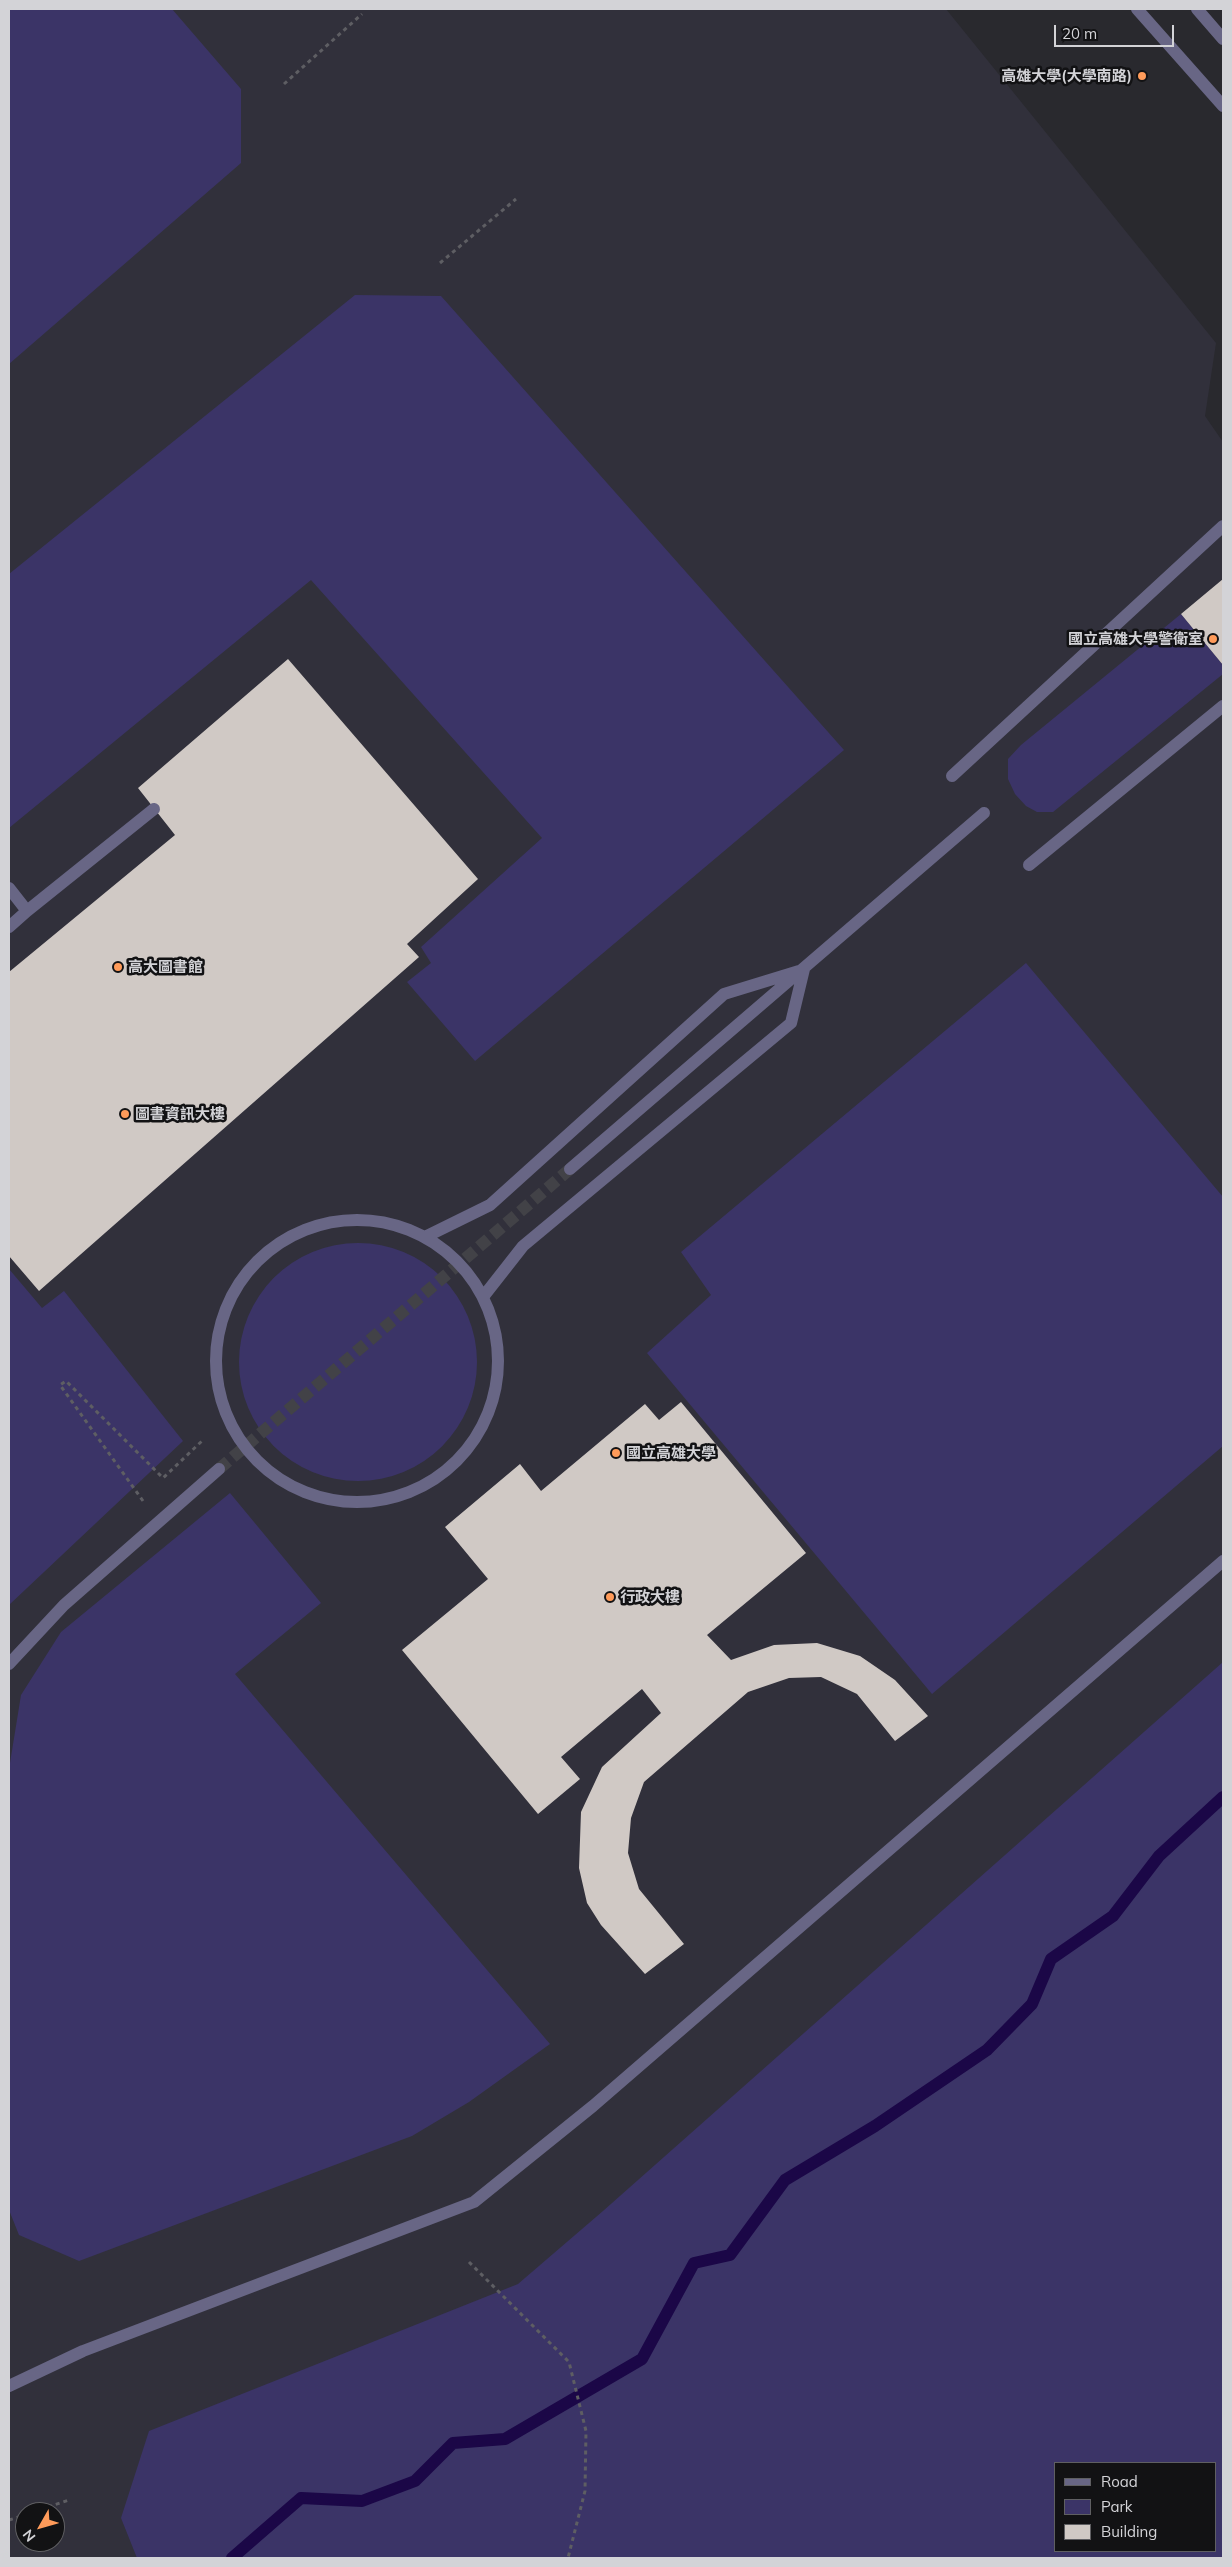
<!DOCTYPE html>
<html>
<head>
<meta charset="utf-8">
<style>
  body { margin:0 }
  #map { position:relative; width:1232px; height:2567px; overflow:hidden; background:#29292e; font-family:Mulish,sans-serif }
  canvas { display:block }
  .frame { position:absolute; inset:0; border:10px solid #d3d3d7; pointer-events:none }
  .legend { position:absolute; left:1054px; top:2462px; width:162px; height:90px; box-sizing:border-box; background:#121214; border:1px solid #5f5f62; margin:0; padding:6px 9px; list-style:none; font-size:15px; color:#d3d3d7 }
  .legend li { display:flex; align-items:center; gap:10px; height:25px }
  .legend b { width:25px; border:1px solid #5f5f62 }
  .north { position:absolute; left:15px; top:2502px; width:50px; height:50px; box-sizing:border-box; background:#121214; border:1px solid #5f5f62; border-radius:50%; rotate:232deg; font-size:14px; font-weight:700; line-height:20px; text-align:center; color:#d3d3d7 }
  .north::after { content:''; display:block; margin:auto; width:18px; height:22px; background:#ff9b5a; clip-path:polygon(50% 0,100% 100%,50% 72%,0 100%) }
  .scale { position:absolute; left:1054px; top:25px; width:120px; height:22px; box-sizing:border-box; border:2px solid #d3d3d7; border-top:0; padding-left:6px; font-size:15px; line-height:18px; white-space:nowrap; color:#d3d3d7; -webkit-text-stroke:4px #121214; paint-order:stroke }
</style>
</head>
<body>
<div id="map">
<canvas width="1232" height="2567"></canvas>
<div class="frame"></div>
<ul class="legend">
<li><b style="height:6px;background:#686685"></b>Road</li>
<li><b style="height:14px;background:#3b3467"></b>Park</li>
<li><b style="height:14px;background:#d0c9c5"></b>Building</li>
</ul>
<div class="north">N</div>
<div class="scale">20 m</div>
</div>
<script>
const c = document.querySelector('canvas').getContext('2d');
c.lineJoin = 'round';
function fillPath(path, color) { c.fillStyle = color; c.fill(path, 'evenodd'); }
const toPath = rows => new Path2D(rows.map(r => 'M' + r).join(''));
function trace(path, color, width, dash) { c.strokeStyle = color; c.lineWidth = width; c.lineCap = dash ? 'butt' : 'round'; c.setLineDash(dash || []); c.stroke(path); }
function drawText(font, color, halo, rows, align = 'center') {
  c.font = font + ' Mulish,"Noto Sans TC",sans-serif'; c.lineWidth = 5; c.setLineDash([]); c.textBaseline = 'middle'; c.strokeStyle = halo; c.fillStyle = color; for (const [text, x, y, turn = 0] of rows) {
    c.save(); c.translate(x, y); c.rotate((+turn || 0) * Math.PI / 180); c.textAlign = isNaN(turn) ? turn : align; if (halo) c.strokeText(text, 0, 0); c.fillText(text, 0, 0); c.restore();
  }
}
fillPath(toPath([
  [9,9,946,9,1216,343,1205,416,1223,442,1223,2558,9,2558],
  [1056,2463,1216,2463,1216,2551,1056,2551],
  [25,2512,55,2512,55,2542,25,2542]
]), '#31303b');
fillPath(toPath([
  [9,9,172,9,241,89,241,163,9,364],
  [355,295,441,296,844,750,475,1061,407,982,431,963,421,947,542,838,311,580,9,828,9,574],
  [1181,614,1223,665,1223,674,1053,812,1037,812,1026,806,1015,794,1008,779,1008,759,1021,745],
  [1026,963,1223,1197,1223,1446,932,1694,647,1353,711,1295,681,1252],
  '239 1362a119 119 0 1 1 238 0a119 119 0 1 1-238 0Z',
  [9,1269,42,1308,64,1291,183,1441,9,1605],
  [230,1493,321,1603,235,1674,550,2044,469,2102,412,2136,79,2261,19,2235,9,2210,9,1769,21,1695,61,1632],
  [1223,1662,1223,2558,137,2558,121,2518,149,2431,518,2284,603,2211],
  [1216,2463,1216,2551,1056,2551,1056,2463]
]), '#3b3467');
trace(toPath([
  [232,2558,301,2498,362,2501,415,2481,453,2443,505,2439,642,2359,694,2263,730,2255,785,2180,875,2126,987,2050,1032,2004,1051,1959,1113,1916,1159,1856,1223,1797]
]), '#1b0747', 12);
fillPath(toPath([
  [1223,579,1223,665,1181,614],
  [288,659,478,879,407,944,419,957,39,1291,9,1256,9,972,175,835,138,788],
  [681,1402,806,1553,707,1635,731,1660,774,1645,817,1643,860,1656,895,1680,928,1716,895,1741,857,1694,821,1677,789,1678,748,1692,644,1782,631,1818,628,1853,639,1889,684,1944,645,1974,601,1925,587,1903,579,1868,581,1812,602,1767,661,1713,642,1689,561,1757,580,1779,538,1814,402,1650,488,1579,445,1527,520,1464,541,1491,645,1404,659,1420]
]), '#d0c9c5');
trace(toPath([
  [219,1469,570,1169]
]), '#424247', 12, [12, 6]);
trace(toPath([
  [284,84,362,14],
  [440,263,516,199],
  [143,1501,60,1385,66,1381,163,1478,203,1440],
  [469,2262,569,2362,586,2431,585,2491,568,2558],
  [33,2512,69,2500],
  [9,2520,25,2515]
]), '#5e5e63', 3, [4, 4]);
trace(toPath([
  [1137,9,1223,106],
  [1197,9,1223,39],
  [952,776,1223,526],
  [1029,865,1223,706],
  [9,888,27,911,9,927],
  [27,911,154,809],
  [570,1169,984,813],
  '216 1361a141 141 0 1 1 282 0a141 141 0 1 1-282 0Z',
  [425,1237,490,1205,724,994,799,971],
  [483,1297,523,1246,791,1023,804,969],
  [9,1664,64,1605,219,1469],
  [9,2386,83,2351,474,2202,593,2106,1223,1561]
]), '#686685', 12);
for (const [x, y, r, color] of [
  [1142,76,5,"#ff9b5a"],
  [1213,639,5,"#ff9b5a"],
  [118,967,5,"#ff9b5a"],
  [125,1114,5,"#ff9b5a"],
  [616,1453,5,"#ff9b5a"],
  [610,1597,5,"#ff9b5a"]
]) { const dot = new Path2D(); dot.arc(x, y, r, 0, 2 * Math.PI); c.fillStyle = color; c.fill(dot); trace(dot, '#121214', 2); }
drawText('bold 15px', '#d3d3d7', '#121214', [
  ["高雄大學(大學南路)",1132,76,"right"],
  ["國立高雄大學警衛室",1203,639,"right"],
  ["高大圖書館",128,967],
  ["圖書資訊大樓",135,1114],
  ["國立高雄大學",626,1453],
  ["行政大樓",620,1597]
], 'left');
</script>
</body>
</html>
